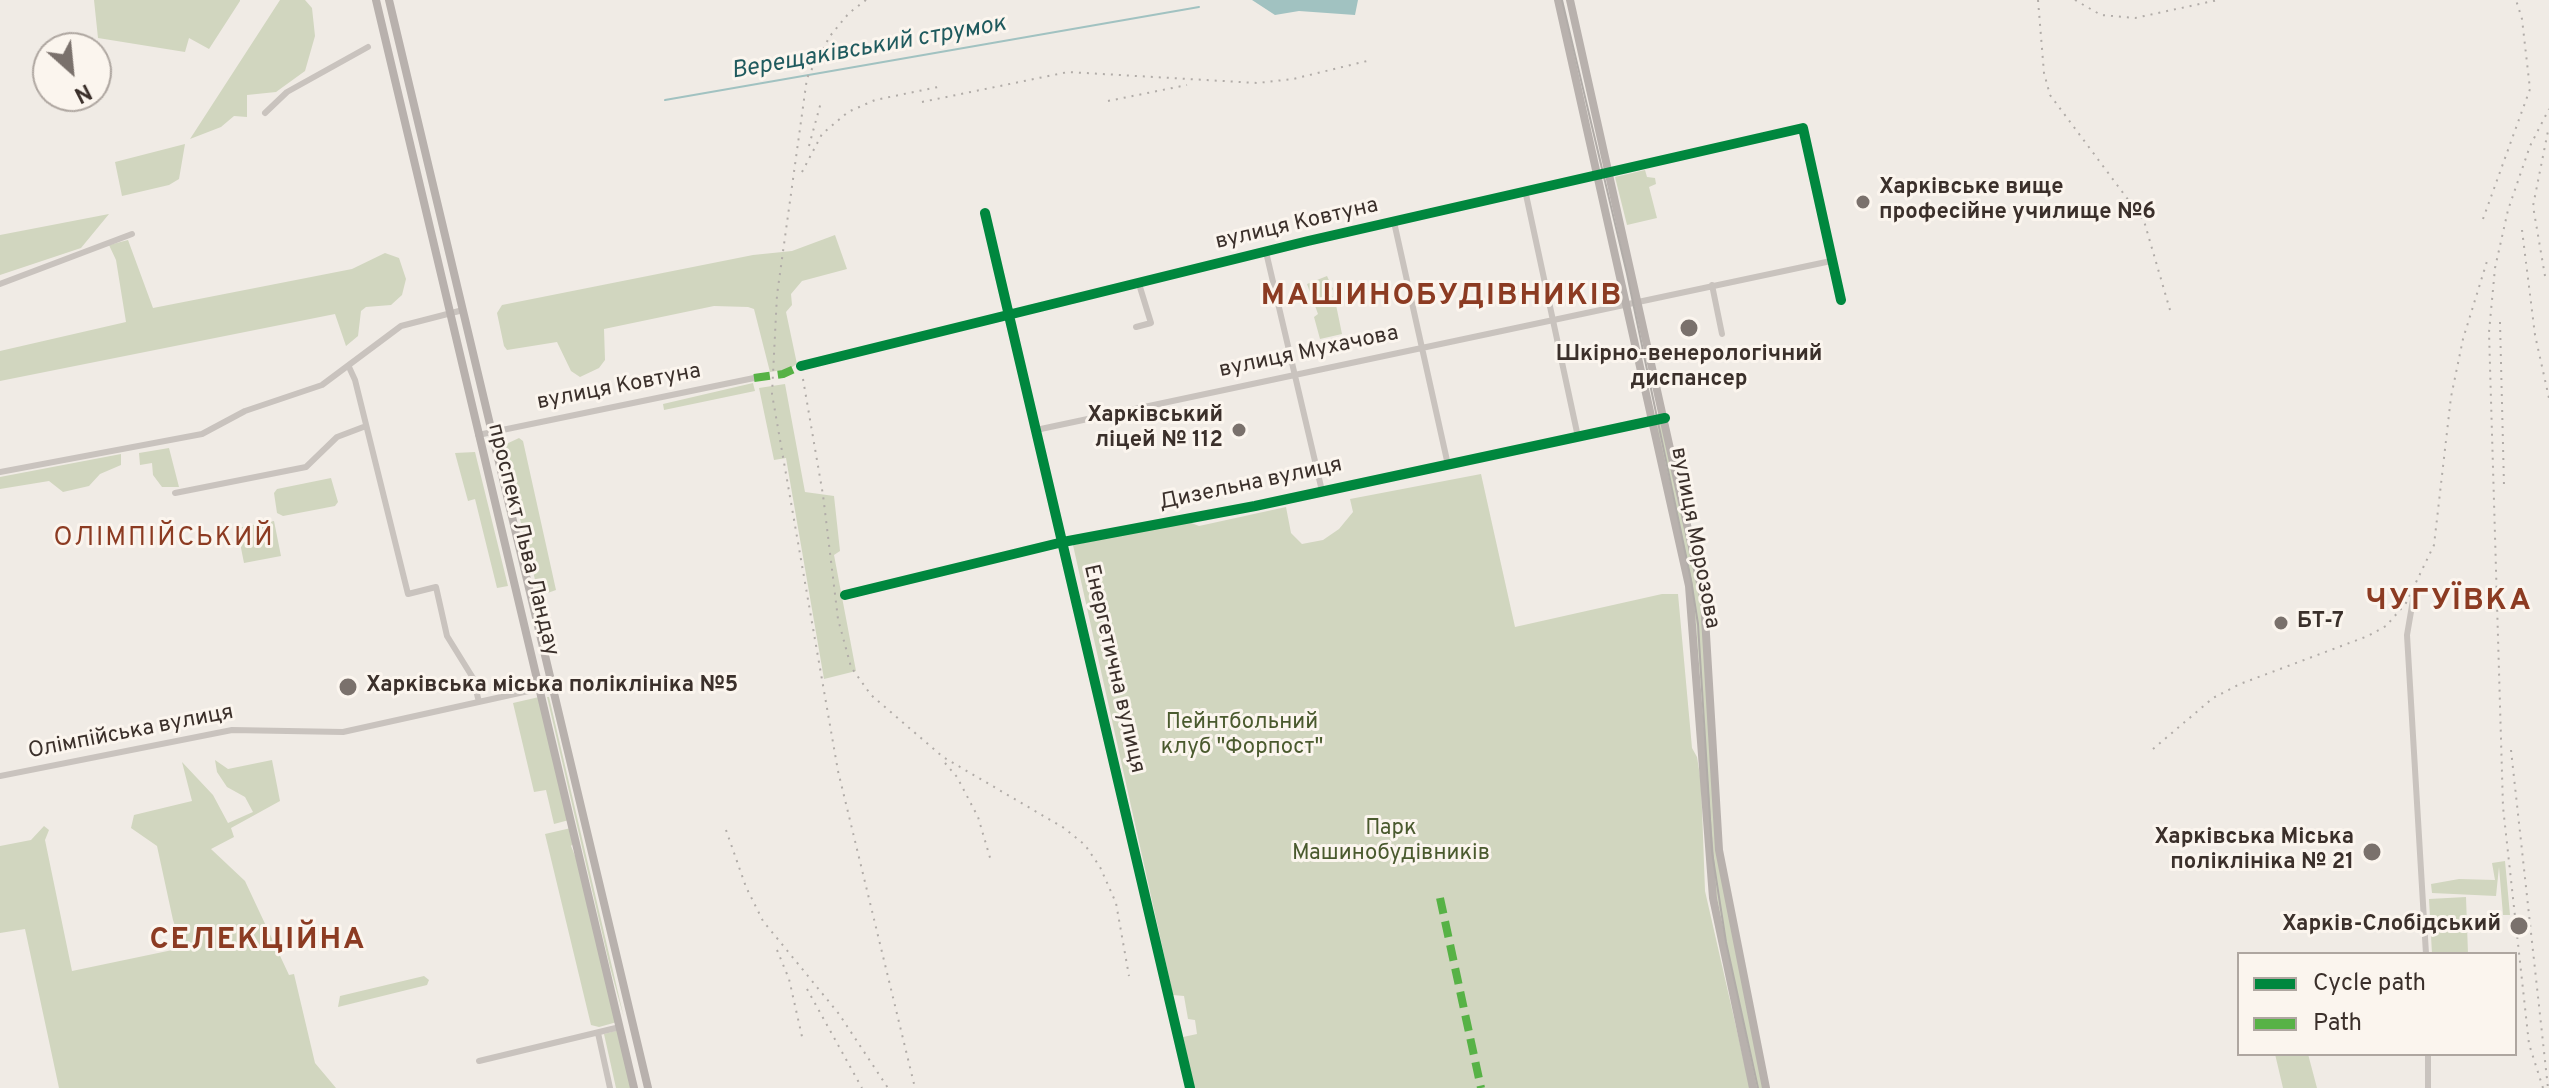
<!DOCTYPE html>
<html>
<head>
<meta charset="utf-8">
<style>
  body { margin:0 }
  #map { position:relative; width:2549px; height:1088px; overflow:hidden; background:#f0ebe5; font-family:Overpass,sans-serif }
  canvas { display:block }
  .legend { position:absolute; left:2237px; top:952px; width:280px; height:104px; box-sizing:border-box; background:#fbf5ee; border:2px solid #aea6a0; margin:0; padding:10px 14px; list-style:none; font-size:24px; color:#3b302b }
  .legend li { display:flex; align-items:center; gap:16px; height:40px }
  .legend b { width:40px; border:2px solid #aea6a0 }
  .north { position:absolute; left:32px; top:32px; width:80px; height:80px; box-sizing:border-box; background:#fbf5ee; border:2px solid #aea6a0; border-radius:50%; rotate:153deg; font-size:22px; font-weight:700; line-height:32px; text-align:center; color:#3b302b }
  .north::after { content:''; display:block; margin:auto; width:28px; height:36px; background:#7a716c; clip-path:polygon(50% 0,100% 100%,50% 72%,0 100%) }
</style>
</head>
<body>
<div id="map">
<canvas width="2549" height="1088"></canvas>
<ul class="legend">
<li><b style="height:10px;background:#00873e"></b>Cycle path</li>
<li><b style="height:10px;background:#57b246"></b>Path</li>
</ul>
<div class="north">N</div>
</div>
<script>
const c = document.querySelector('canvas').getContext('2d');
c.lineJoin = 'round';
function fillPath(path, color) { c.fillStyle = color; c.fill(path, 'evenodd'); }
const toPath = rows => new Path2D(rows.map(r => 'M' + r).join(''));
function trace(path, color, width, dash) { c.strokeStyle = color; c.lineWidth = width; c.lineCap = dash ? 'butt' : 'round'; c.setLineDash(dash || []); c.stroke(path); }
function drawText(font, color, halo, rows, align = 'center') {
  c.font = font + ' Overpass,sans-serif'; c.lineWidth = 6; c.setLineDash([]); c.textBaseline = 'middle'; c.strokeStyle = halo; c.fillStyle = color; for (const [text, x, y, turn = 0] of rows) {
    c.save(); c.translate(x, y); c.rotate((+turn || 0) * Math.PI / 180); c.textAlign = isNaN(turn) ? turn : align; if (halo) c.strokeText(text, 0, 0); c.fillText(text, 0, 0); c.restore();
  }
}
fillPath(toPath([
  [94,0,240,0,240,1,209,49,189,38,185,52,98,38],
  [280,0,305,0,312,8,315,36,305,71,276,92,247,95,247,117,234,116,221,127,190,139],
  [185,144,179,179,169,185,122,196,115,162],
  [1645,170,1647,177,1655,178,1656,184,1649,187,1657,218,1627,225,1615,177],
  [109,214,81,248,0,275,0,235],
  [835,235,847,269,802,281,791,294,792,305,786,312,797,364,789,369,770,372,754,309,748,307,714,306,604,329,605,360,599,368,580,377,571,371,557,342,507,350,504,346,497,313,502,305,753,255,792,251],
  [128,240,153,308,352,269,385,253,399,258,406,279,402,295,391,305,366,307,361,311,358,336,346,346,335,314,0,381,0,351,126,322,116,260,109,245],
  [1327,276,1333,289,1330,293,1335,300,1342,334,1320,339,1314,317,1318,314,1307,284],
  [753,383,755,391,664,410,663,404],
  [785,384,805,492,834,496,840,551,834,555,856,671,824,679,786,458,774,460,759,388],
  [1663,421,1702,602,1718,856,1764,1088,1756,1088,1716,893,1696,623,1655,423],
  [519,438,523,441,556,590,539,596,502,446],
  [169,448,179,487,162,487,153,475,152,463,140,465,139,453],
  [475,452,508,586,497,588,475,499,468,501,455,453],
  [121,454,121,465,100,474,89,486,63,492,49,481,0,489,0,477],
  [1481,474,1515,627,1662,594,1678,594,1692,748,1697,757,1701,782,1705,891,1750,1088,1194,1088,1183,1037,1197,1034,1195,1020,1188,1019,1184,996,1173,995,1073,545,1189,522,1199,526,1286,507,1291,533,1302,544,1323,540,1339,529,1353,512,1350,499],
  [331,478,338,502,335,506,283,516,277,513,274,493,277,489],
  [274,521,281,556,244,563,237,528],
  [539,697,569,820,554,824,546,790,534,792,513,703],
  [547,697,549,697,624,1018,610,967],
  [215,760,228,769,272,760,280,801,231,828,234,837,211,849,245,881,289,975,294,974,315,1063,336,1088,59,1088,25,929,0,933,0,846,31,840,44,826,49,830,45,840,72,971,182,948,173,920,157,846,131,828,134,815,192,801,182,762,213,795,228,823,253,812,245,797,227,787,217,772],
  [571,828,574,842,571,846,581,870,617,1022,599,1027,591,1025,545,834],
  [2505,861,2510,915,2503,915,2499,867,2496,896,2432,893,2431,884,2459,879,2495,880,2492,863],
  [2466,897,2468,954,2432,954,2429,899],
  [424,976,429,980,427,985,338,1007,340,996],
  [619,1030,632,1088,616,1088,604,1034],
  [2275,1054,2308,1054,2317,1088,2283,1088]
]), '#d1d6bf');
fillPath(toPath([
  [1252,0,1358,0,1355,15,1299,11,1275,15]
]), '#a1c2c1');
trace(toPath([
  [665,100,1199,7]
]), '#a1c2c1', 2);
trace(toPath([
  [265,113,287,92,368,47],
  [1525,190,1578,437],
  [985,213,1190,1088],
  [1394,222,1448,465],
  [1266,252,1322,491],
  [0,284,132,234],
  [1712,285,1722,334],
  [1136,327,1151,323,1139,284],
  [801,366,1308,241,1803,128,1841,300],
  [349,367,355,380,408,594,436,587,447,636,473,678,479,702],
  [1036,430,1831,261],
  [478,435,754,378],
  [0,472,202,434,245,411,322,385,401,326,463,310],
  [175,493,306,467,337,437,366,426],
  [2414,594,2407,635,2426,954],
  [845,595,1063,542,1255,506,1665,418],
  [0,776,232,730,343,732,551,686],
  [598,1033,610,1088],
  [2428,1054,2428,1088],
  [479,1061,620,1027]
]), '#c9c3be', 6);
trace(toPath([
  [376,0,634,1088],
  [389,0,648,1088],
  [1558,0,1689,586,1713,898,1753,1088],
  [1570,0,1704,601,1719,850,1766,1088]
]), '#b8b1ad', 8);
trace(toPath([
  [1562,0,1627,274,1691,580,1698,624,1712,852,1726,942,1758,1088]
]), '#b1aca8', 2);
trace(toPath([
  [866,0,849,13,830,36,807,78,777,295,772,394,838,771,915,1088],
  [2038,0,2044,73,2050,95,2144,221,2170,310],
  [2075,0,2101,15,2135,18,2218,0],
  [1108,101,1187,85],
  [922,102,1068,72,1257,83,1293,79,1367,61],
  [809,146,821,102],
  [802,172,822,134,848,112,875,100,938,87],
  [2483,219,2530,89,2522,19,2516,0],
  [2522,230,2535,335,2549,398],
  [2545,276,2533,206,2548,131],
  [2500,322,2504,486],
  [803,379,823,495,838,619,851,667,871,695,943,757,1064,828,1085,845,1100,867,1116,903,1129,976],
  [2153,749,2213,698,2240,684,2368,636,2386,626,2406,603,2434,545,2451,397,2463,339,2488,258],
  [2511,750,2548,1088],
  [945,763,957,777,978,817,991,861],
  [726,830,746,887,763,921,839,1014,888,1088],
  [777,950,789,979,803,1041],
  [807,989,862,1088],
  [2543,1088,2529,1044,2503,807,2489,332,2495,268,2508,210,2530,146,2549,109]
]), '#b1aca8', 2, [2, 6]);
trace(toPath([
  [754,378,783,374,801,366],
  [1440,898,1481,1088]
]), '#57b246', 8, [16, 8]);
trace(toPath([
  [985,213,1190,1088],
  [801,366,1308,241,1803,128,1841,300],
  [845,595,1063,542,1255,506,1665,418]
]), '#00873e', 10);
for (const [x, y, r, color] of [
  [1863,202,8,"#7a716c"],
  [1689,328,10,"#7a716c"],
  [1239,430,8,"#7a716c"],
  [2281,623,8,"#7a716c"],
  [348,687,10,"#7a716c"],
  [2372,852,10,"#7a716c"],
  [2519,926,10,"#7a716c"]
]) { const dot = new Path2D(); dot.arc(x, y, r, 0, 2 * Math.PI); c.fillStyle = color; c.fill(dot); trace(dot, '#fbf5ee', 3); }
drawText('bold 22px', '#3b302b', '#fbf5ee', [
  ["Харківське вище",1879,189],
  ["професійне училище №6",1879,214],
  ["Шкірно-венерологічний",1689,356,"center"],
  ["диспансер",1689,381,"center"],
  ["Харківський",1223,417,"right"],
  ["ліцей № 112",1223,442,"right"],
  ["БТ-7",2297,623],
  ["Харківська міська поліклініка №5",366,687],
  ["Харківська Міська",2354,839,"right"],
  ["поліклініка № 21",2354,864,"right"],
  ["Харків-Слобідський",2501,926,"right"]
], 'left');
drawText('22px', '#3b302b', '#fbf5ee', [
  ["вулиця Ковтуна",1297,225,-13],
  ["вулиця Мухачова",1309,353,-12],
  ["вулиця Ковтуна",619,388,-11],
  ["Дизельна вулиця",1251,485,-12],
  ["вулиця Морозова",1694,538,79],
  ["проспект Льва Ландау",522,540,76],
  ["Енергетична вулиця",1113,669,77],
  ["Олімпійська вулиця",131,733,-11]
]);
drawText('22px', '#4a5a2e', '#fbf5ee', [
  ["Пейнтбольний",1242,724],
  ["клуб \"Форпост\"",1242,749],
  ["Парк",1391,830],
  ["Машинобудівників",1391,855]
]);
drawText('italic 24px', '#1f5a5e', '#fbf5ee', [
  ["Верещаківський струмок",869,49,-10]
]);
c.letterSpacing = '2px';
drawText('26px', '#8c3b22', '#fbf5ee', [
  ["ОЛІМПІЙСЬКИЙ",164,540]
]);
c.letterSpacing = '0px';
c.letterSpacing = '2px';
drawText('bold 30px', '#8c3b22', '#fbf5ee', [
  ["МАШИНОБУДІВНИКІВ",1442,298],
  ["ЧУГУЇВКА",2449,603],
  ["СЕЛЕКЦІЙНА",258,942]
]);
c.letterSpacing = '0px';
</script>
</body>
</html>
